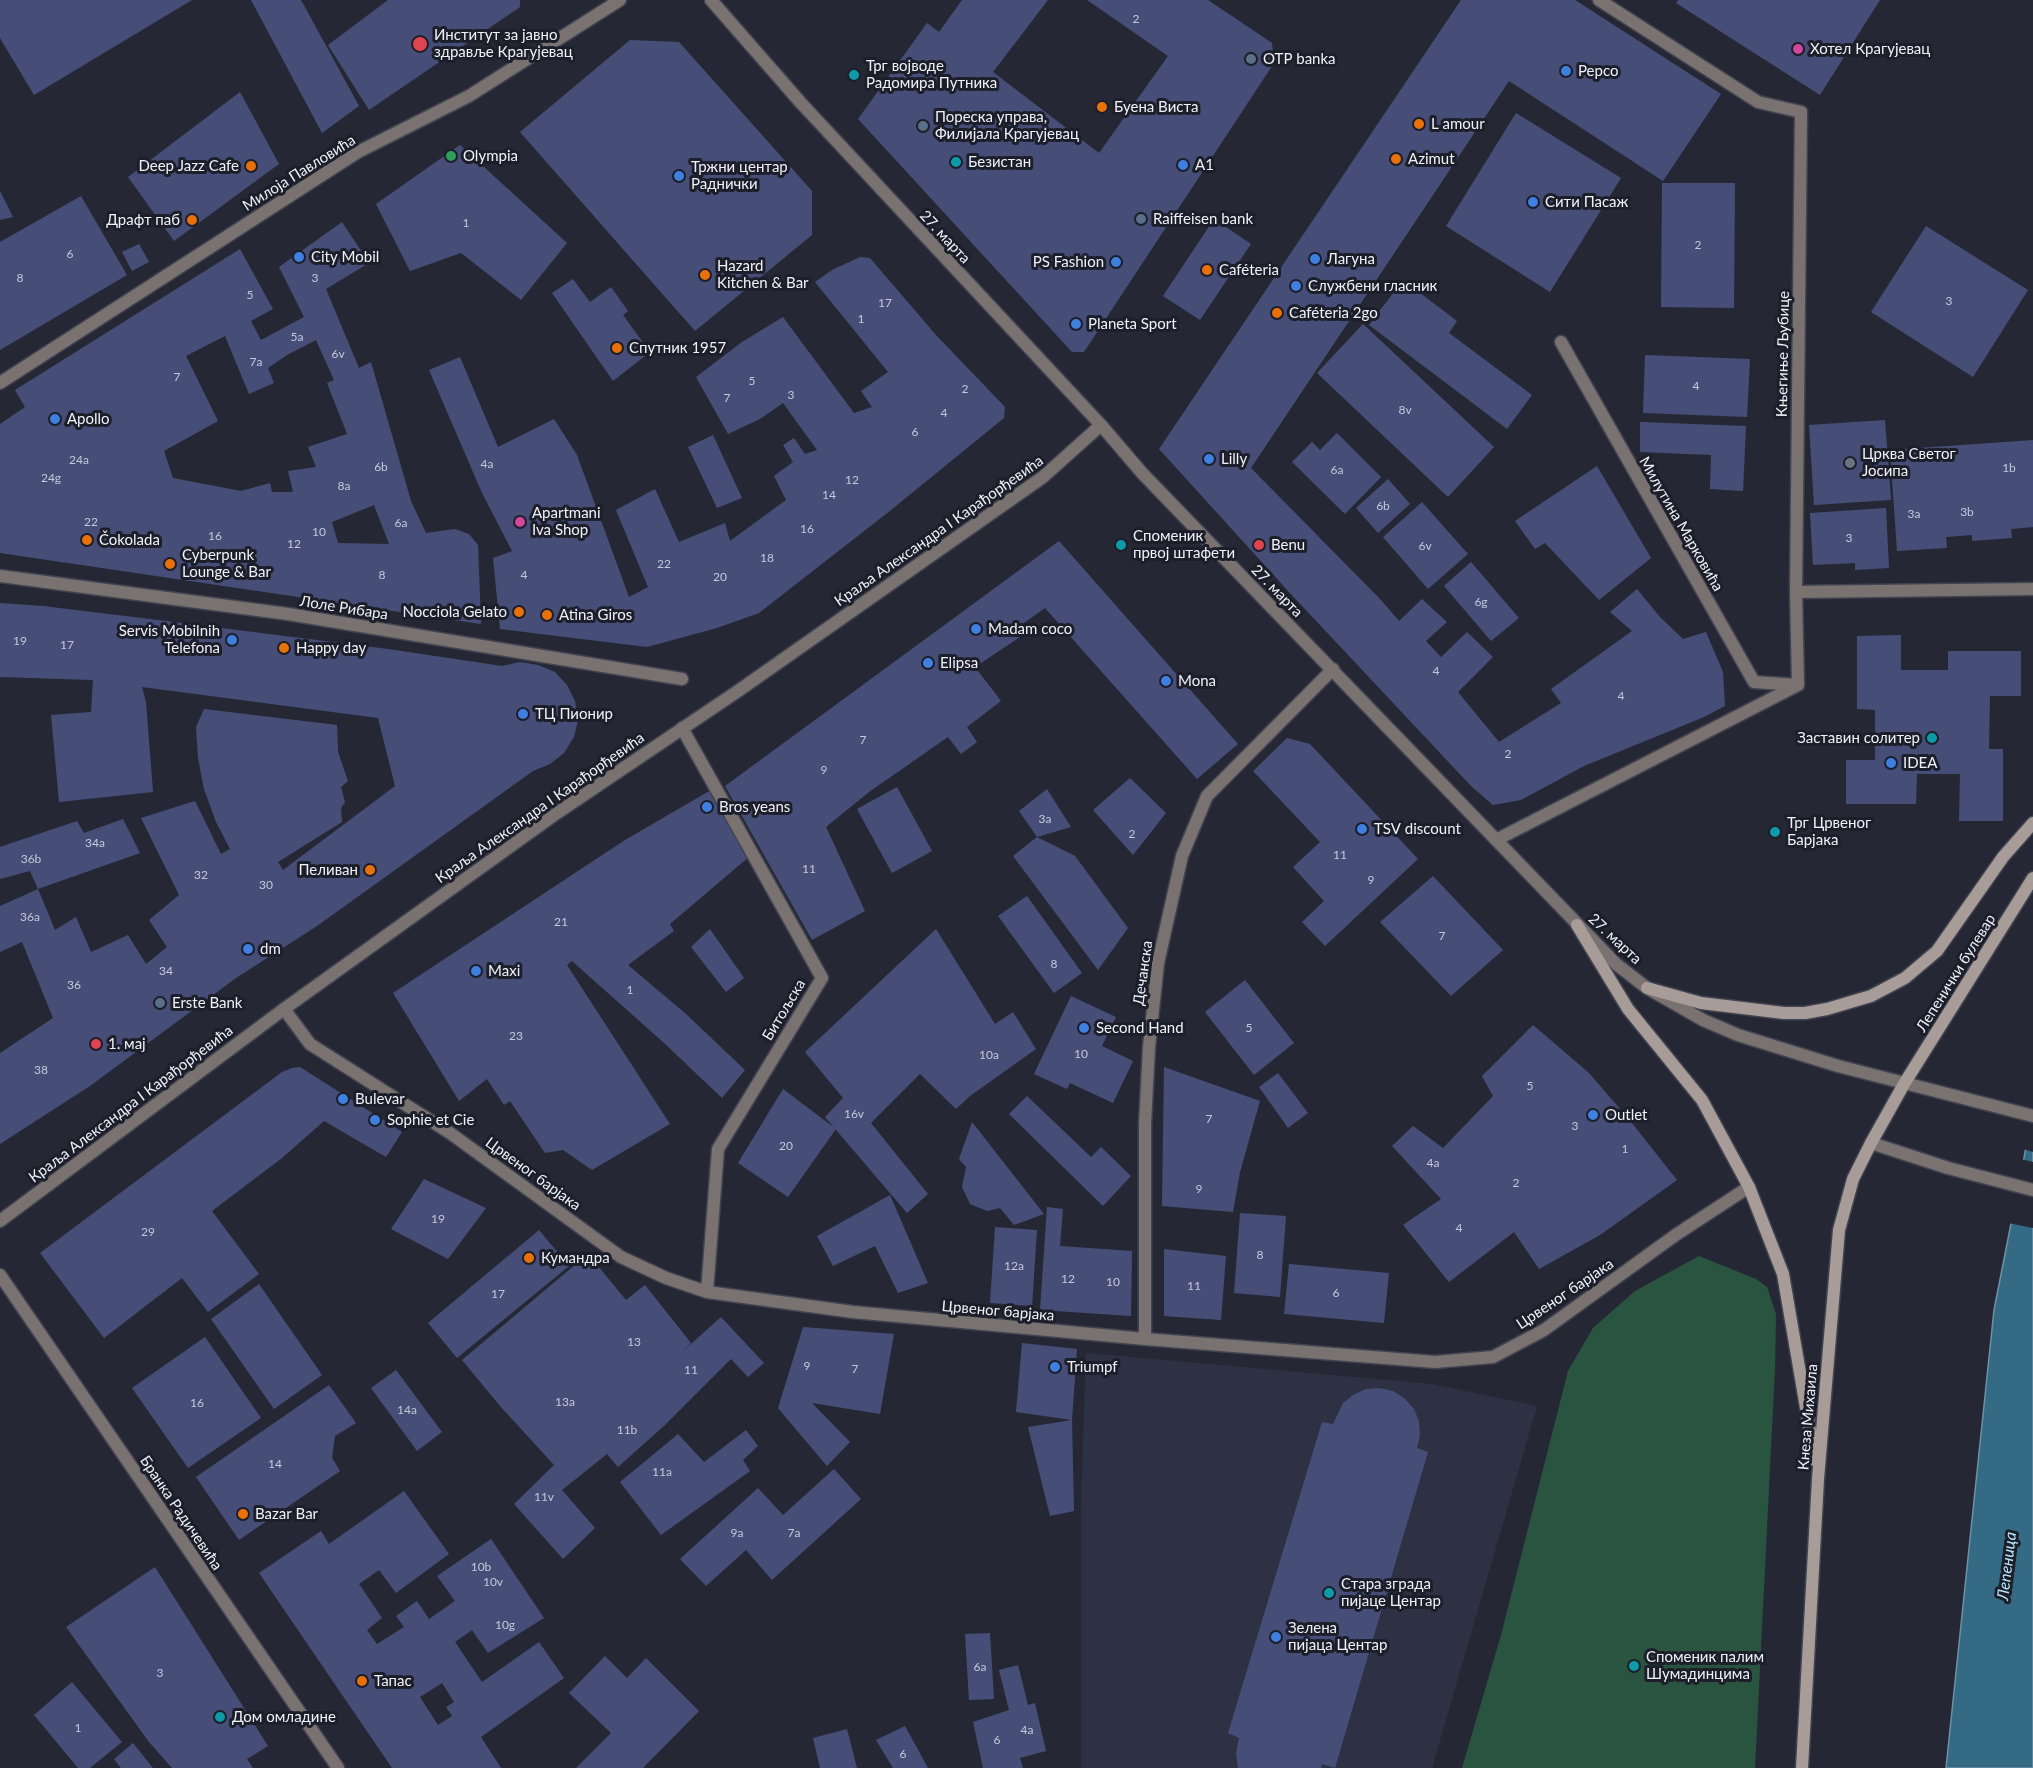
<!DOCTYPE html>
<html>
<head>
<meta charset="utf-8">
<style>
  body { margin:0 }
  canvas { display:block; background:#252834 }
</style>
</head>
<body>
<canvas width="2033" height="1768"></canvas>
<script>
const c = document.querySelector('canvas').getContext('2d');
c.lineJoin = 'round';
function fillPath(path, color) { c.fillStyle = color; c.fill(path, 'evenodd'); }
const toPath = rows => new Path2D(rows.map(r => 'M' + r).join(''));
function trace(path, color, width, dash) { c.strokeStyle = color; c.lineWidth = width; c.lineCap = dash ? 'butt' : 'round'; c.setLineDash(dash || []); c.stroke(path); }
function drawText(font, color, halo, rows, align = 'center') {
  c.font = font + ' Lato,sans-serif'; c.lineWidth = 6; c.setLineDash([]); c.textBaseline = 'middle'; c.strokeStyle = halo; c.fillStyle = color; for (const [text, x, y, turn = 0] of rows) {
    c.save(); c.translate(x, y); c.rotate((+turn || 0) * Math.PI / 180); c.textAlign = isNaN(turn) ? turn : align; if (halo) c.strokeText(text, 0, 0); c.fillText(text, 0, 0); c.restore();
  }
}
fillPath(toPath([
  [1086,1353,1432,1384,1537,1406,1432,1768,1081,1768,1081,1506]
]), '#2d3143');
fillPath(toPath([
  [1699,1256,1756,1279,1767,1287,1776,1314,1775,1368,1755,1768,1462,1768,1501,1635,1568,1371,1593,1328,1635,1291]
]), '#29543f');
const water = toPath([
  [2033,1112,2033,1768,1946,1768,1994,1310,2033,1112]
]);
fillPath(water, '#346a84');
trace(water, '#6c92a7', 1.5);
fillPath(toPath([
  [2033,1109,2033,1152,2023,1149,2030,1111],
  [2021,1159,2033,1162,2033,1228,2008,1223]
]), '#252834');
fillPath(toPath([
  [0,0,192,0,34,95,0,38],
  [251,0,301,0,359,106,322,133],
  [388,0,520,0,520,7,369,110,328,45],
  [962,0,1048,0,993,72,1099,153,1168,56,1087,0,1208,0,1272,43,1274,63,1084,352,1072,352,858,119,927,23,939,32],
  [1461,0,1575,0,1721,94,1663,181,1509,81,1251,468,1381,600,1399,621,1422,599,1447,622,1426,641,1441,657,1467,632,1493,657,1458,692,1499,742,1561,703,1551,689,1632,631,1610,612,1637,589,1660,617,1683,639,1706,632,1723,672,1725,706,1704,717,1584,766,1521,800,1493,805,1471,786,1289,592,1159,449],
  [1678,0,1880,0,1820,95,1676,3],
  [630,40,679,42,812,191,812,235,695,331,520,132],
  [240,92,279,164,174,241,128,177],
  [1516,113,1621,178,1550,292,1446,226],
  [460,145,567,243,521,300,461,253,410,271,376,204],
  [1662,183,1735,183,1734,308,1661,307],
  [0,191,13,217,0,220],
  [81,196,127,275,0,350,0,242],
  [1214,219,1251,244,1200,320,1163,296],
  [342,222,369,263,326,289,359,368,371,362,411,501,426,533,455,529,469,534,478,545,481,624,0,553,0,424,25,407,15,390,240,249,273,309,251,321,261,340,304,317,279,267],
  [225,336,249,394,274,383,268,368,287,355,316,340,334,380,327,383,347,434,308,447,316,467,288,471,293,492,272,492,270,483,241,491,173,478,164,451,218,421,186,356],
  [374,505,389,544,338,543,332,522],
  [1926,226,2028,290,1973,377,1871,312],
  [139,244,149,262,132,271,122,252],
  [860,257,870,258,936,335,1005,407,1004,418,891,510,759,613,717,628,647,647,500,629,493,558,512,551,482,493,429,370,460,357,498,447,554,419,577,455,629,597,648,587,616,510,655,489,679,542,725,523,730,541,786,500,774,476,793,462,783,445,794,438,805,454,817,450,783,403,760,419,728,434,696,377,742,342,783,317,854,413,872,407,861,391,888,372,815,282,832,270],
  [573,279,590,302,611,287,628,311,623,315,650,352,613,381,552,293],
  [1403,280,1457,321,1449,333,1532,395,1507,429,1369,325],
  [1363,324,1494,447,1448,497,1317,373],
  [1645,355,1750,359,1747,417,1643,413],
  [1885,420,1891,500,1814,505,1809,425],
  [1640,422,1746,426,1743,491,1710,489,1711,455,1640,452],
  [1337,433,1381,477,1345,514,1292,462,1312,442,1320,450],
  [713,435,742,498,717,508,688,447],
  [2033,440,2033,527,2011,529,2012,538,1972,541,1972,535,1946,537,1947,548,1897,551,1890,450],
  [1597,466,1651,558,1599,600,1545,543,1535,549,1515,521],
  [1388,479,1410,504,1378,533,1356,508],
  [1422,502,1468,554,1428,589,1383,537],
  [1886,508,1889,568,1855,570,1855,563,1813,565,1810,513],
  [1059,541,1238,744,1197,779,1045,608,1017,628,1023,635,975,667,1001,701,967,727,977,742,961,754,948,737,869,792,826,827,865,911,812,940,725,786],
  [1471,562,1519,618,1491,641,1444,586],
  [0,603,43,606,150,619,388,649,502,666,520,662,538,665,555,672,567,685,575,701,578,720,574,737,564,753,550,764,533,771,317,926,236,978,90,1086,0,1144,0,1053,53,1018,22,942,0,952,0,906,38,889,55,930,76,917,91,952,128,935,146,964,167,947,149,920,179,895,141,818,195,801,221,854,230,849,216,822,204,789,198,758,196,727,204,709,337,725,338,752,348,781,341,787,345,802,341,808,342,822,278,862,283,870,395,786,378,718,142,687,146,702,153,792,59,802,51,715,91,712,93,680,0,677],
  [1901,635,1901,670,1948,670,1948,651,2021,651,2021,696,1990,696,1989,749,2003,749,2003,821,1959,821,1960,774,1917,774,1916,804,1846,804,1846,760,1875,760,1875,710,1857,709,1857,636],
  [1287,738,1310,744,1418,859,1325,946,1302,922,1324,901,1293,867,1320,842,1253,771],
  [1130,778,1166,813,1133,855,1093,810],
  [897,787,932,851,892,873,857,809],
  [1047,789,1071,827,1037,837,1019,811],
  [711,790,750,856,670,924,674,931,628,965,686,1014,745,1070,722,1098,663,1042,572,961,567,965,670,1124,592,1170,563,1150,545,1153,510,1101,504,1105,487,1079,459,1101,393,993,625,840],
  [123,819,140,853,38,889,30,871,0,879,0,847,77,821,84,833],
  [1037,837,1075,856,1128,928,1098,970,1013,856],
  [1433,876,1503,950,1451,996,1380,922],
  [1027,896,1082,973,1054,993,998,916],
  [710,929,744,978,726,992,691,947],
  [936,929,995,1024,1013,1012,1036,1049,970,1096,956,1109,920,1074,871,1123,928,1194,907,1213,825,1117,843,1098,805,1052],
  [1245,980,1294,1043,1254,1075,1205,1012],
  [1071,996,1116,1017,1102,1046,1133,1061,1113,1103,1070,1083,1067,1089,1034,1074],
  [1533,1025,1588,1072,1628,1118,1677,1180,1600,1235,1539,1269,1514,1232,1449,1282,1403,1225,1441,1199,1392,1146,1413,1126,1443,1148,1493,1096,1482,1076],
  [300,1067,402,1132,386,1157,324,1121,282,1158,212,1211,259,1274,208,1312,182,1278,104,1338,40,1253,282,1072,292,1068],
  [1164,1067,1260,1101,1240,1172,1233,1212,1162,1206],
  [1278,1073,1308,1113,1288,1128,1259,1087],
  [783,1089,836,1129,788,1197,738,1163],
  [1027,1096,1091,1157,1101,1147,1131,1176,1103,1206,1009,1114],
  [972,1122,1044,1214,1014,1225,1000,1208,987,1211,970,1204,962,1187,966,1167,959,1159],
  [424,1179,486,1208,448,1259,391,1229],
  [890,1195,928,1283,898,1293,875,1246,833,1266,817,1236],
  [1047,1207,1063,1209,1060,1246,1132,1251,1131,1316,1040,1310],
  [1240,1213,1286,1216,1280,1297,1234,1293],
  [995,1227,1037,1230,1032,1306,990,1303],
  [539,1230,569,1266,457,1358,428,1323],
  [1164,1249,1226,1256,1221,1320,1164,1316],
  [588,1254,626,1300,645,1285,691,1343,681,1353,721,1317,764,1363,748,1377,731,1359,665,1425,618,1467,607,1454,562,1490,595,1528,563,1559,514,1504,554,1465,500,1406,462,1360],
  [1289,1264,1389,1273,1384,1323,1284,1314],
  [259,1284,322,1375,274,1409,211,1319],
  [803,1327,894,1334,880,1414,812,1403,850,1442,827,1466,778,1408],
  [205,1337,261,1418,188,1468,132,1388],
  [1022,1343,1077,1349,1072,1420,1016,1412],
  [396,1370,442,1432,417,1451,371,1388],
  [329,1385,356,1423,335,1436,332,1458,340,1471,239,1540,196,1477],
  [1379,1388,1393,1391,1404,1398,1414,1409,1419,1421,1420,1435,1417,1448,1428,1452,1335,1768,1322,1764,1321,1768,1238,1768,1236,1753,1239,1738,1228,1733,1322,1422,1333,1424,1343,1403,1353,1395,1366,1389],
  [1072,1420,1074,1511,1050,1516,1028,1427],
  [746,1430,758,1446,743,1460,750,1471,661,1535,620,1482,678,1434,704,1462],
  [834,1469,861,1499,772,1580,746,1550,706,1586,680,1559,758,1488,783,1515],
  [404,1491,449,1554,396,1593,379,1570,359,1584,382,1618,367,1630,377,1644,404,1627,396,1616,417,1601,429,1619,455,1601,437,1576,491,1539,544,1618,488,1653,472,1630,455,1642,482,1682,539,1642,564,1678,481,1737,501,1768,392,1768,259,1573,321,1531,329,1544],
  [442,1683,454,1702,446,1707,452,1716,438,1725,420,1697],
  [155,1567,268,1746,247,1759,253,1768,172,1768,149,1742,66,1627],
  [990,1633,994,1699,969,1700,965,1634],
  [605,1656,627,1678,646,1658,699,1711,643,1768,576,1768,611,1733,569,1693],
  [1018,1665,1028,1705,1035,1703,1046,1751,1020,1758,1023,1768,983,1768,973,1722,1009,1710,999,1670],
  [72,1682,122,1742,90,1768,78,1768,34,1715],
  [905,1726,928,1768,893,1768,876,1740],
  [847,1729,857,1768,820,1768,813,1738],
  [133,1743,153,1768,121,1768,114,1759]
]), '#464e78');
const service = toPath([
  [1801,112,1796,592,2033,589],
  [1561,342,1754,682,1798,685],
  [1496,840,1798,685,1796,592]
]);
const pedestrian = toPath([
  [1599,0,1758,102,1801,112],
  [0,383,358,152],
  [0,576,288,614,682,679],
  [1871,1143,1948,1168,2033,1190],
  [1435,1362,1493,1357,1544,1330,1677,1234,1749,1187]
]);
const minor = toPath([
  [358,152,469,96,620,0],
  [682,728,822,978,718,1149,707,1292],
  [284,1009,310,1044,450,1133,621,1257,666,1278,707,1292,853,1312,1145,1339,1435,1362],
  [0,1275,338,1768],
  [1145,1339,1145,1124,1149,1047,1158,963,1182,856,1207,796,1333,669]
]);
const tertiary = toPath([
  [711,0,801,103,1101,425,1142,473,1616,964,1647,988,1703,1020,1738,1035,1838,1066,2033,1116],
  [0,1221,284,1009,557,813,738,691,1043,477,1101,425]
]);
const secondary = toPath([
  [1577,925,1628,1009,1702,1100,1749,1187,1783,1274,1815,1460],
  [1647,988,1701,1003,1784,1013,1805,1013,1827,1009,1871,996,1905,978,1937,951,2003,857,2033,823],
  [1802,1768,1818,1479,1839,1230,1853,1179,1871,1143,1904,1084,2033,878]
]);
trace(service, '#414450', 15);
trace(pedestrian, '#414450', 15);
trace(minor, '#414450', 15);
trace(tertiary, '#414450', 15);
trace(secondary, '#414450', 15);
trace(service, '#7a7270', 12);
trace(pedestrian, '#7a7270', 12);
trace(minor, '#7a7270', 12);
trace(tertiary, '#7a7270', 12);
trace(secondary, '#a89c98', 12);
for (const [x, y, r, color] of [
  [420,44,8,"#e0444e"],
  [1798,49,6,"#d1479c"],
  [1251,59,6,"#5c6f8a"],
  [1566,71,6,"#3f7fe0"],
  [854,75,6,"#0f9aa8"],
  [1102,107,6,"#e8710a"],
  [1419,124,6,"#e8710a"],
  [923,126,6,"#5c6f8a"],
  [451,156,6,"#2e9e5b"],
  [1396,159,6,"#e8710a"],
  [956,162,6,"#0f9aa8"],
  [1183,165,6,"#3f7fe0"],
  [251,166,6,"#e8710a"],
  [679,176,6,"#3f7fe0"],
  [1533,202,6,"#3f7fe0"],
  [1141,219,6,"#5c6f8a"],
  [192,220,6,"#e8710a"],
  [299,257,6,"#3f7fe0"],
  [1315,259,6,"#3f7fe0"],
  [1116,262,6,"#3f7fe0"],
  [1207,270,6,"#e8710a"],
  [705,275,6,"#e8710a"],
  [1296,286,6,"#3f7fe0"],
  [1277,313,6,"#e8710a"],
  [1076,324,6,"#3f7fe0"],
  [617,348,6,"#e8710a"],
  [55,419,6,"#3f7fe0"],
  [1209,459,6,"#3f7fe0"],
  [1850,463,6,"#6b7280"],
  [520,522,6,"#d1479c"],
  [87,540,6,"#e8710a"],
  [1121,545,6,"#0f9aa8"],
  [1259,545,6,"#e0444e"],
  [170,564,6,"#e8710a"],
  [519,612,6,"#e8710a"],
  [547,615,6,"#e8710a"],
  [976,629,6,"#3f7fe0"],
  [232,640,6,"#3f7fe0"],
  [284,648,6,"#e8710a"],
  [928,663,6,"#3f7fe0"],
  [1166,681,6,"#3f7fe0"],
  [523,714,6,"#3f7fe0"],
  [1932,738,6,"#0f9aa8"],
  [1891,763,6,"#3f7fe0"],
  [707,807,6,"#3f7fe0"],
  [1362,829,6,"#3f7fe0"],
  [1775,832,6,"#0f9aa8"],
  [370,870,6,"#e8710a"],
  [248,949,6,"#3f7fe0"],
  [476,971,6,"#3f7fe0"],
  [160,1003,6,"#5c6f8a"],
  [1084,1028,6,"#3f7fe0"],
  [96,1044,6,"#e0444e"],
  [343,1099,6,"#3f7fe0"],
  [1593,1115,6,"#3f7fe0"],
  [375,1120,6,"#3f7fe0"],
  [529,1258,6,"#e8710a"],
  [1055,1367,6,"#3f7fe0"],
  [243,1514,6,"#e8710a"],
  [1329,1593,6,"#0f9aa8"],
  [1276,1637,6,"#3f7fe0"],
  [1634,1666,6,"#0f9aa8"],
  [362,1681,6,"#e8710a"],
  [220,1717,6,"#0f9aa8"]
]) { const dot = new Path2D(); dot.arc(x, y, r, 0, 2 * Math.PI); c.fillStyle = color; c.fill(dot); trace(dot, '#1c1e2a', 2); }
drawText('12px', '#c5c8d9', null, [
  ["2",1136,19],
  ["1",466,223],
  ["2",1698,245],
  ["6",70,254],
  ["8",20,278],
  ["3",315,278],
  ["5",250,295],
  ["3",1949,301],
  ["17",885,303],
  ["1",861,319],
  ["5a",297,337],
  ["6v",338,354],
  ["7a",256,362],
  ["7",177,377],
  ["5",752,381],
  ["4",1696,386],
  ["2",965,389],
  ["3",791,395],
  ["7",727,398],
  ["8v",1405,410],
  ["4",944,413],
  ["6",915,432],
  ["24a",79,460],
  ["4a",487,464],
  ["6b",381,467],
  ["1b",2009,468],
  ["6a",1337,470],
  ["24g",51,478],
  ["12",852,480],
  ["8a",344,486],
  ["14",829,495],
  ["6b",1383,506],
  ["3b",1967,512],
  ["3a",1914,514],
  ["22",91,522],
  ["6a",401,523],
  ["16",807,529],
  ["10",319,532],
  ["16",215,536],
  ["3",1849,538],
  ["12",294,544],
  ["6v",1425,546],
  ["18",767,558],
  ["22",664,564],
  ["8",382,575],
  ["4",524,575],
  ["20",720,577],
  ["6g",1481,602],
  ["19",20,641],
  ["17",67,645],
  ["4",1436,671],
  ["4",1621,696],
  ["7",863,740],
  ["2",1508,754],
  ["9",824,770],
  ["3a",1045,819],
  ["2",1132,834],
  ["34a",95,843],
  ["11",1340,855],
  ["36b",31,859],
  ["11",809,869],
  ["32",201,875],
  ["9",1371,880],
  ["30",266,885],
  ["36a",30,917],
  ["21",561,922],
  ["7",1442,936],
  ["8",1054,964],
  ["34",166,971],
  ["36",74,985],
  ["1",630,990],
  ["5",1249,1028],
  ["23",516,1036],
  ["10",1081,1054],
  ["10a",989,1055],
  ["38",41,1070],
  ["5",1530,1086],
  ["16v",854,1114],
  ["7",1209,1119],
  ["3",1575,1126],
  ["20",786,1146],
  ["1",1625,1149],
  ["4a",1433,1163],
  ["2",1516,1183],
  ["9",1199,1189],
  ["19",438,1219],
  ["4",1459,1228],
  ["29",148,1232],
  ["8",1260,1255],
  ["12a",1014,1266],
  ["12",1068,1279],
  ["10",1113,1282],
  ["11",1194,1286],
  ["6",1336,1293],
  ["17",498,1294],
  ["13",634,1342],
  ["9",807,1366],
  ["7",855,1369],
  ["11",691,1370],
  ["13a",565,1402],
  ["16",197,1403],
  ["14a",407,1410],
  ["11b",627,1430],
  ["14",275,1464],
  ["11a",662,1472],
  ["11v",544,1497],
  ["9a",737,1533],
  ["7a",794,1533],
  ["10b",481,1567],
  ["10v",493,1582],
  ["10g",505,1625],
  ["6a",980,1667],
  ["3",160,1673],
  ["1",78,1728],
  ["4a",1027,1730],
  ["6",997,1740],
  ["6",903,1754]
]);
drawText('15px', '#eff1f9', '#1c1e2a', [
  ["Институт за јавно",434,35],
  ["здравље Крагујевац",434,52],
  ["Хотел Крагујевац",1810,49],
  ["OTP banka",1263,59],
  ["Трг војводе",866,66],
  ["Радомира Путника",866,83],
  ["Pepco",1578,71],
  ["Буена Виста",1114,107],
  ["Пореска управа,",935,117],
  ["Филијала Крагујевац",935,134],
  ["L amour",1431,124],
  ["Olympia",463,156],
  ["Azimut",1408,159],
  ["Безистан",968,162],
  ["A1",1195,165],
  ["Deep Jazz Cafe",239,166,"right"],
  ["Тржни центар",691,167],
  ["Раднички",691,184],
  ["Сити Пасаж",1545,202],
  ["Raiffeisen bank",1153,219],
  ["Драфт паб",180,220,"right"],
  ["City Mobil",311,257],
  ["Лагуна",1327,259],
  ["PS Fashion",1104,262,"right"],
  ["Hazard",717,266],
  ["Kitchen & Bar",717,283],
  ["Caféteria",1219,270],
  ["Службени гласник",1308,286],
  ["Caféteria 2go",1289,313],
  ["Planeta Sport",1088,324],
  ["Спутник 1957",629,348],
  ["Apollo",67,419],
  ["Црква Светог",1862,454],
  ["Јосипа",1862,471],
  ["Lilly",1221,459],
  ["Apartmani",532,513],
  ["Iva Shop",532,530],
  ["Споменик",1133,536],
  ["првој штафети",1133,553],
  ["Čokolada",99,540],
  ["Benu",1271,545],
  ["Cyberpunk",182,555],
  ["Lounge & Bar",182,572],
  ["Nocciola Gelato",507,612,"right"],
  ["Atina Giros",559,615],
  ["Madam coco",988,629],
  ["Servis Mobilnih",220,631,"right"],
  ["Telefona",220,648,"right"],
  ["Happy day",296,648],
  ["Elipsa",940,663],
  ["Mona",1178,681],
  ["ТЦ Пионир",535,714],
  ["Заставин солитер",1920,738,"right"],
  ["IDEA",1903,763],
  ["Bros yeans",719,807],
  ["Трг Црвеног",1787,823],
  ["Барјака",1787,840],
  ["TSV discount",1374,829],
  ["Пеливан",358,870,"right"],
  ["dm",260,949],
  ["Maxi",488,971],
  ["Erste Bank",172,1003],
  ["Second Hand",1096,1028],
  ["1. мај",108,1044],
  ["Bulevar",355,1099],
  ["Outlet",1605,1115],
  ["Sophie et Cie",387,1120],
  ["Кумандра",541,1258],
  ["Triumpf",1067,1367],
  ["Bazar Bar",255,1514],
  ["Стара зграда",1341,1584],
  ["пијаце Центар",1341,1601],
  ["Зелена",1288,1628],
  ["пијаца Центар",1288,1645],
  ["Споменик палим",1646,1657],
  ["Шумадинцима",1646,1674],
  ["Тапас",374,1681],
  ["Дом омладине",232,1717]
], 'left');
drawText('15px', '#eff1f9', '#1c1e2a', [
  ["Милоја Павловића",299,173,-32],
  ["27. марта",945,237,47],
  ["Књегиње Љубице",1783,354,-89],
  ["Милутина Марковића",1681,524,60],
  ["Краља Александра I Карађорђевића",939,531,-35],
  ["27. марта",1277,591,46],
  ["Лоле Рибара",344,608,9],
  ["Краља Александра I Карађорђевића",540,808,-35],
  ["27. марта",1615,939,43],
  ["Дечанска",1143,973,-82],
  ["Лепенички булевар",1956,973,-58],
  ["Битољска",784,1010,-59],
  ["Краља Александра I Карађорђевића",131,1104,-37],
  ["Црвеног барјака",533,1174,36],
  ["Црвеног барјака",1565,1294,-34],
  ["Црвеног барјака",998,1311,5],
  ["Кнеза Михаила",1808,1417,-85],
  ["Бранка Радичевића",181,1513,56]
]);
drawText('italic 16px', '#b5e6fe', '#1c1e2a', [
  ["Лепеница",2007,1566,-83]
]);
</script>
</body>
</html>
